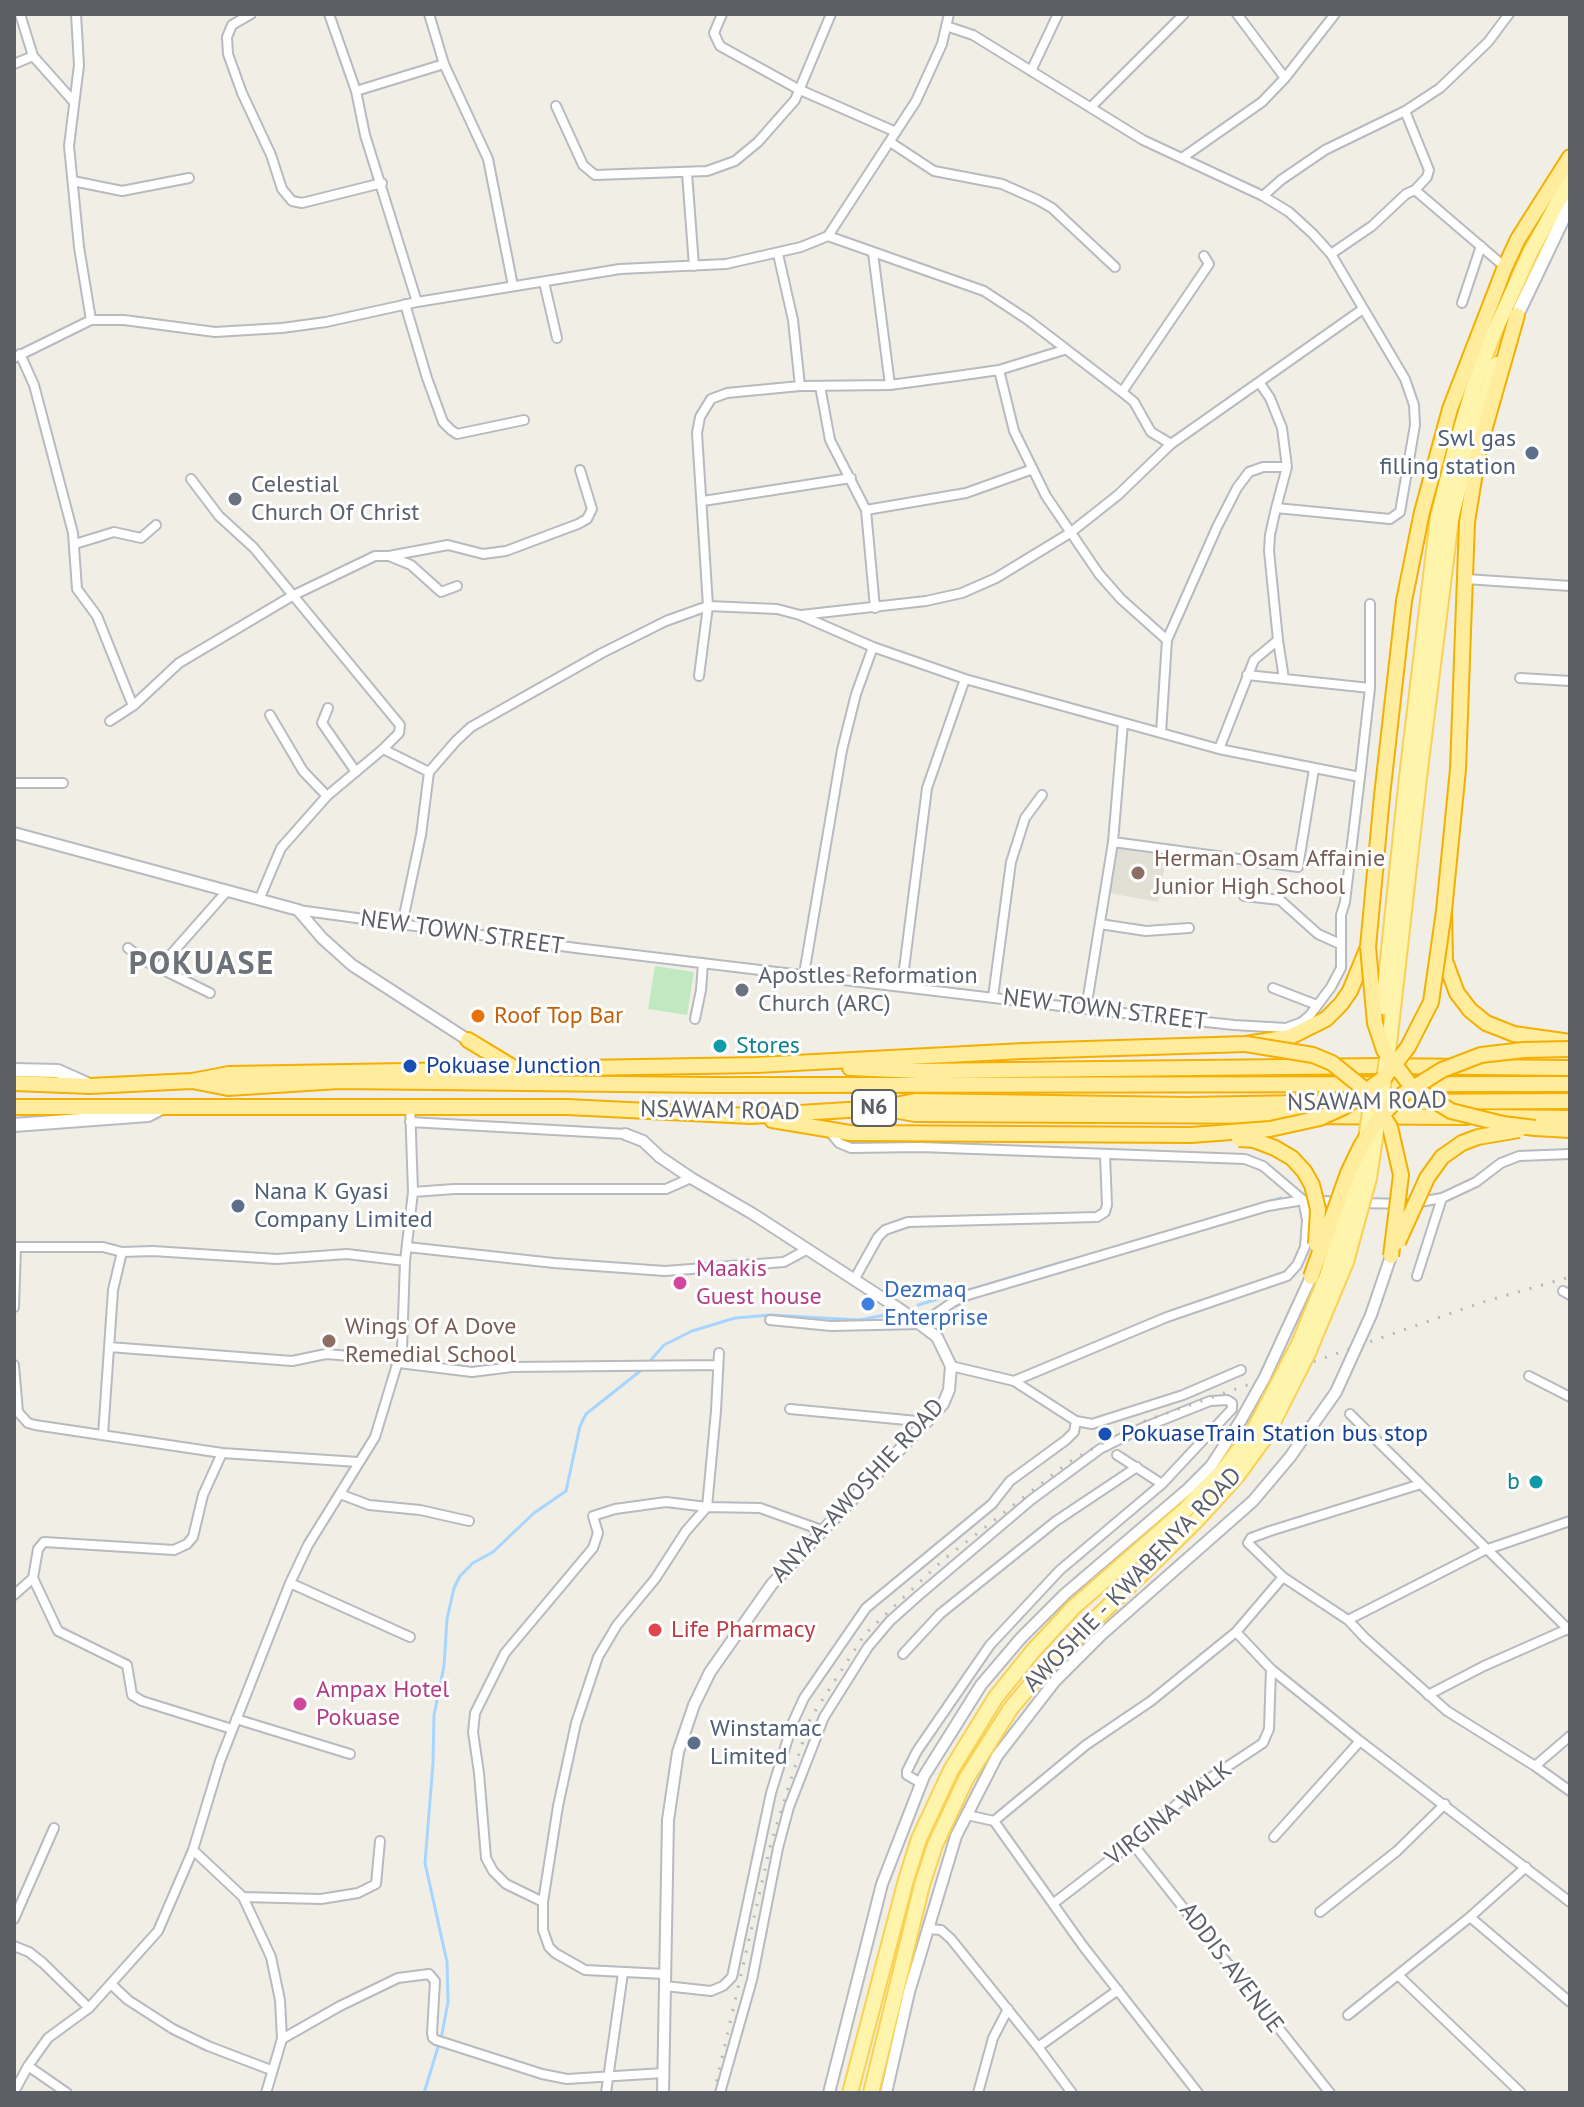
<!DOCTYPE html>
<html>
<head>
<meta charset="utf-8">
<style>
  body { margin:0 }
  #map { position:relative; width:1584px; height:2107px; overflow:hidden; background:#f0eee5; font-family:"PT Sans",sans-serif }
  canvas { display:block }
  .frame { position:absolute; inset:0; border:16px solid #5c6066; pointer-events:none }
</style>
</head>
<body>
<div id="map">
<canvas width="1584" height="2107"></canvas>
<div class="frame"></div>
</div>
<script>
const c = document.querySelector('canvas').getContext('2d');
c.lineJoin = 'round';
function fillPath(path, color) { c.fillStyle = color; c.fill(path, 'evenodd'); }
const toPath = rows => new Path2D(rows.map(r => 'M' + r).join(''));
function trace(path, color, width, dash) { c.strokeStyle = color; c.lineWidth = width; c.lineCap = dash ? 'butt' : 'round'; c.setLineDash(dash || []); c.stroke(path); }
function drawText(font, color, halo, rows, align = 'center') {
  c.font = font + ' "PT Sans",sans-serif'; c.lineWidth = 6; c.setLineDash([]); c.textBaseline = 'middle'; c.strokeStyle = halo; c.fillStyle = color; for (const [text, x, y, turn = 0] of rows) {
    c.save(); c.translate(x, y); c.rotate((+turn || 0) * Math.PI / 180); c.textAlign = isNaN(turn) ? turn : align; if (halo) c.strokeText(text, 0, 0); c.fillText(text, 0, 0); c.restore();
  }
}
fillPath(toPath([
  [1117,845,1167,853,1158,902,1109,893]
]), '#e2e0d5');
fillPath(toPath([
  [655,966,694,972,687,1015,648,1009]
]), '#c0e9c1');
trace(toPath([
  [1254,1206,1281,1198],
  [918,1305,1070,1260],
  [649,1362,664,1345,692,1331,735,1318,771,1315,859,1320,891,1314],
  [424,2093,442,2034,448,2002,447,1962,425,1863,433,1763,434,1715,444,1666,447,1619,454,1588,460,1576,473,1563,493,1552,534,1513,566,1491,580,1426,586,1414,644,1368]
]), '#a6d5ff', 3);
const minor = toPath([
  [20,14,33,56,74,102],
  [76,14,79,65,69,146,79,247,91,320],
  [251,14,232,25,227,37,228,54,242,93,271,155,282,189,292,201,302,203,382,183],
  [329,14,356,91,365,135,417,302],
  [429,14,444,64,488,159,513,286],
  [722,14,714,33,720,46,798,89,896,132],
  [1237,14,1285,78],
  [946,26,973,35,1143,140,1263,196,1289,212,1313,234,1331,254,1405,379,1414,405,1415,425,1400,512,1390,519,1276,508,1287,467,1282,428,1270,398,1259,382],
  [14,64,33,56],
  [1031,71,1058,14],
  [356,91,444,64],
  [556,106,583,165,595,175,707,171,735,161,758,142,795,100,831,14],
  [1091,107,1184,14],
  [1405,111,1429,170,1427,177,1415,190],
  [890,142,934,171,1002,184,1038,200,1052,208,1115,267],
  [1182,158,1262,102,1285,78,1335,14],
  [687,173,694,266],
  [73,181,122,191,189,178],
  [1263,196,1281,180,1325,150,1405,111,1440,88,1488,42,1509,14],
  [828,236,984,291,1028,320,1122,392,1134,402,1151,432,1171,444],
  [873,253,890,385],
  [778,254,793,320,800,386],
  [1331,254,1372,226,1406,194,1415,190,1505,267],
  [544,282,557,338],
  [1462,303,1481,246],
  [405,304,427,378,443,422,451,430,457,434,524,420],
  [20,354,34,385,73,533,77,589,97,616,133,706],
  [14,358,91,320,124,320,215,332,282,328,326,322,417,302,620,269,726,264,801,247,828,236,916,101,942,44,949,14],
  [999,370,1014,431,1046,496,1099,574,1121,599,1167,640],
  [820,386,830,440,866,510,875,608],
  [1122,392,1209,264,1204,256],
  [191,479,219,516,254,548,400,725,399,733,383,749,327,796,281,848,259,900],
  [703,501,851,478],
  [866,510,966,493,1033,469],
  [75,544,114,532,141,538,156,525],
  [389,556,448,545,483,554,506,551,578,524,587,519,592,509,580,470],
  [1466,579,1570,586],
  [801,615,926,601,962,593,996,578,1070,533,1118,495,1171,444,1363,309],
  [1278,640,1284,679],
  [1247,675,1370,688],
  [699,676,708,606,697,433,700,417,711,399,727,393,800,386,890,385,957,376,999,370,1064,350],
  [1520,678,1570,681],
  [328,708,322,723,356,772],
  [270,715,303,771,327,796],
  [110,721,133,706,179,663,292,596,375,556,389,556,411,565,441,592,457,586],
  [1161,733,1167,640,1217,527,1237,488,1249,472,1263,467,1287,467],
  [383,749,429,772],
  [1219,749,1254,660,1278,640,1269,551,1270,535,1276,508],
  [14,783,63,783],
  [1113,842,1298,867,1314,769],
  [1244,896,1280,900,1318,934,1340,944],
  [298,910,576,948,1086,1009,1234,1025,1286,1028,1302,1022,1310,1015,1331,987,1341,968,1341,915,1345,902,1360,777],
  [1100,924,1146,931,1189,928],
  [402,925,421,835,429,772,456,741,471,727,602,653,666,621,691,612,708,606,777,609,800,615,873,647,965,679,1219,749,1360,777,1370,688,1370,604],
  [128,948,145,961,210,993],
  [159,968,227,891],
  [804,974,842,750,856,694,873,647],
  [902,985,927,788,965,679],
  [1273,988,1317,1005],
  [993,997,1011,862,1025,818,1042,795],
  [1086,1009,1113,842,1123,723],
  [695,1019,701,990,703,963],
  [410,1122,625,1134],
  [830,1132,839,1143,851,1148,920,1147,1245,1159,1263,1166,1303,1200,1307,1220,1305,1247,1297,1265,1287,1276,1167,1317,1014,1381],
  [413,1192,454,1189,666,1189,691,1178],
  [1359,1203,1409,1204,1442,1198,1476,1182,1501,1163,1519,1156,1570,1154],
  [14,1247,103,1247,122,1252,153,1251,277,1259,347,1254,405,1261],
  [407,1247,554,1263,665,1271,784,1262,808,1249],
  [1417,1276,1442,1198],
  [854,1280,878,1237,885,1230,908,1222,1097,1217,1105,1212,1107,1205,1105,1155],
  [1563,1291,1570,1295],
  [14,1307,16,1247],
  [770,1320,831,1326,921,1324,953,1302,968,1295,1268,1206,1303,1200,1341,1202],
  [109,1347,292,1361,326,1354,400,1360],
  [399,1363,472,1372,512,1367,718,1365],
  [14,1365,18,1412,28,1423,35,1425,222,1453,358,1462],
  [951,1366,1014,1381,1076,1421,1092,1424,1183,1395,1241,1370],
  [1529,1376,1570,1397],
  [790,1409,928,1422],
  [1350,1414,1570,1631],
  [103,1435,113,1290,122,1252],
  [222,1453,203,1495,193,1537,187,1544,174,1550,44,1542,38,1549,33,1578,58,1631,127,1665,132,1695,142,1701,232,1729],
  [1421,1484,1270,1531,1251,1538,1248,1543,1283,1577,1348,1620,1365,1638,1447,1711,1535,1766,1570,1791],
  [340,1494,369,1505,420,1510,469,1521],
  [290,1583,410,1637],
  [14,1595,33,1578],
  [1348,1620,1485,1550,1570,1521],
  [1236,1632,1271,1669,1360,1741,1570,1902],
  [903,1654,940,1614,1056,1521,1137,1467],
  [1428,1695,1484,1666,1570,1628],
  [236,1719,350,1754],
  [1535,1766,1570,1736],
  [921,1783,907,1775,907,1771,917,1751,990,1645,1060,1570,1162,1484],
  [967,1815,994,1821,1083,1946,1198,2093],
  [994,1821,1086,1745,1151,1701,1236,1632,1283,1577],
  [1274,1837,1360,1741],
  [1132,1843,1330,2093],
  [193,1850,243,1897,271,1957,280,2000,282,2039,266,2093],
  [243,1897,321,1899,358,1893,376,1884,380,1841],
  [543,1902,506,1884,493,1871,486,1858,479,1773,473,1732,475,1713,505,1653,593,1548,598,1533,593,1516,615,1509,666,1502,707,1507,716,1411,719,1353],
  [1054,1903,1132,1843,1198,1786,1263,1743,1269,1729,1271,1669],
  [1320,1912,1397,1851,1445,1804],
  [1470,1917,1570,2002],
  [14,1919,54,1828],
  [928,1929,941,1930,951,1939,1038,2047,1072,2093],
  [14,1946,29,1952,43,1963,89,2008],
  [665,1974,585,1970,555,1953,549,1947,543,1930,543,1902,558,1806,576,1723,598,1657,617,1625,655,1579,686,1531,707,1507,760,1508,824,1531],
  [1399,1976,1521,2093],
  [112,1985,128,2000,173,2029,208,2046,271,2070],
  [665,1986,711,1991,723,1986,732,1977,771,1793,793,1722,804,1698,866,1608,992,1504,1010,1481,1066,1440,1074,1432,1076,1421],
  [1348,2015,1470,1917,1526,1867],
  [282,2039,340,2006,398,1978,429,1974,435,1981,432,2033,433,2038,436,2040,542,2074,567,2079,664,2073],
  [1038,2047,1118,1990],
  [28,2066,67,2093],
  [14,2092,28,2066,48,2038,89,2008,158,1931,193,1850,220,1761,290,1583,308,1545,375,1437,402,1348,405,1261,413,1192,410,1105],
  [606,2093,623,1973],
  [720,2093,752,1980,778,1848,789,1807,824,1717,868,1647,890,1621,918,1596,1031,1500,1100,1449,1140,1429,1210,1401,1227,1400,1232,1403,1232,1409,1162,1484,1117,1455],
  [978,2093,993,2038,1008,2009]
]);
const tertiary = toPath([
  [14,833,298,910,322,938,352,965,468,1040],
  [625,1134,643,1141,660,1157,691,1178,753,1214,901,1310,937,1337,951,1366,949,1390,943,1404,772,1584,710,1672,694,1705,678,1752,668,1820,663,2093],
  [829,2093,882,1884,924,1776,981,1685,1021,1638,1065,1594,1188,1489,1211,1466,1241,1420],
  [886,2093,909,1992,956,1836,997,1756,1055,1681,1101,1635,1253,1501,1290,1457]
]);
const secondary = toPath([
  [1517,315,1570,204],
  [14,1070,58,1071,87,1084],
  [14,1125,148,1115,164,1107]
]);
const primary = toPath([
  [1407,777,1438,517,1455,449,1473,388,1493,335,1530,253,1570,180],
  [1419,778,1451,519,1474,427,1497,364],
  [850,2093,906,1880,919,1839,951,1770,996,1697,1033,1651,1074,1607,1186,1509,1221,1473,1253,1432],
  [871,2093,922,1885,935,1845,966,1779,1011,1708,1043,1670,1195,1522,1237,1476,1266,1436]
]);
const trunk = toPath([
  [1517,315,1479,448,1467,522,1458,769,1444,911,1445,961,1457,993,1470,1010,1486,1023,1514,1034,1570,1042],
  [468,1040,516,1069],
  [850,1068,918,1071,1381,1066,1570,1068],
  [192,1081,229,1074,757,1065,1023,1051,1246,1044,1290,1037,1326,1019,1341,1004,1350,991,1368,947,1382,796,1404,601,1422,512,1450,409,1505,267,1518,239,1570,157],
  [14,1083,90,1086,192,1081,228,1088,339,1081,714,1085,1570,1084],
  [1386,1102,1570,1101],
  [14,1107,567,1107,751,1116,880,1108,915,1101,1188,1105,1354,1102],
  [888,1109,915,1114,1467,1117],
  [1488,1117,1570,1118],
  [772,1120,850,1133,1191,1135],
  [1535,1128,1570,1130]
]);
trace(minor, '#b7babf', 12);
trace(tertiary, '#b7babf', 14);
trace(secondary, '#b8bbc1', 16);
trace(primary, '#fad153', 18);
trace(trunk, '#f5af00', 18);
trace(minor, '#fff', 8);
trace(tertiary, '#fff', 10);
trace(secondary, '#fff', 12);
trace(primary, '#fff4ab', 14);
trace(trunk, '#ffec9c', 14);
trace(toPath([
  [714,2093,771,1843,810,1719,865,1634,943,1560,1069,1462,1139,1423,1483,1302,1570,1277]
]), '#b6b7b7', 3, [2, 10]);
const tertiaryBridge = toPath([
  [1241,1420,1265,1377,1311,1277],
  [1290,1457,1336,1392,1371,1315,1391,1256]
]);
const primaryBridge = toPath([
  [1383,1007,1407,777],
  [1253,1432,1299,1344,1327,1276,1364,1153,1373,1091],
  [1266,1436,1308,1353,1346,1262,1369,1178,1388,1053,1419,778]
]);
const trunkBridge = toPath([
  [1368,947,1375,1023,1384,1050,1411,1086,1451,1111,1503,1124,1535,1128],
  [1246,1044,1313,1055,1332,1063,1363,1088,1375,1104,1390,1127,1401,1175,1391,1256],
  [1191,1135,1270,1129,1320,1118,1344,1107,1384,1078,1408,1047,1431,1002,1444,911],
  [1239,1139,1254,1140,1275,1148,1292,1158,1304,1171,1312,1185,1318,1209,1316,1244],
  [1398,1242,1427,1178,1442,1157,1462,1143,1478,1137,1519,1130],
  [1311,1277,1348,1173,1361,1146,1378,1119,1402,1095,1442,1070,1481,1055,1524,1050,1570,1049]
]);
trace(tertiaryBridge, '#b7babf', 14, []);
trace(primaryBridge, '#fad153', 18, []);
trace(trunkBridge, '#f5af00', 18, []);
trace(tertiaryBridge, '#fff', 10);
trace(primaryBridge, '#fff4ab', 14);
trace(trunkBridge, '#ffec9c', 14);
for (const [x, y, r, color] of [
  [1532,453,8,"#5c6f8a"],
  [235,499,8,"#6b7280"],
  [1138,873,8,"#8d6e63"],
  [742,990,8,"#6b7280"],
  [478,1016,8,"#e8710a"],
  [720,1046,8,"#0f9aa8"],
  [410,1066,8,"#1a4fb4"],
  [238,1206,8,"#5c6f8a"],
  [680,1283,8,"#d1479c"],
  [868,1304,8,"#3f7fe0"],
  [329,1341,8,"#8d6e63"],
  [1105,1434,8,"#1a4fb4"],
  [1536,1482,8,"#0f9aa8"],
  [655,1630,8,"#e0444e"],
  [300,1704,8,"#d1479c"],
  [694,1743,8,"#5c6f8a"]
]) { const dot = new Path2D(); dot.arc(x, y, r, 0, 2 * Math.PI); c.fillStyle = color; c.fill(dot); trace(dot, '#fff', 3); }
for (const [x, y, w] of [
  [874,1108,44]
]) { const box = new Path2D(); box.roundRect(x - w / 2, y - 18, w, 36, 6); c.fillStyle = '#fff'; c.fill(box); trace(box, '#5c6066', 2); }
drawText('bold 22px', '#5c6066', null, [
  ["N6",874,1108]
]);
drawText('24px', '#4e5e75', '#fff', [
  ["Swl gas",1516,439,"right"],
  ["filling station",1516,467,"right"],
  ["Nana K Gyasi",254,1192],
  ["Company Limited",254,1220],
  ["Winstamac",710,1729],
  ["Limited",710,1757]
], 'left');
drawText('24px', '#5b616d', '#fff', [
  ["Celestial",251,485],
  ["Church Of Christ",251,513],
  ["Apostles Reformation",758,976],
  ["Church (ARC)",758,1004]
], 'left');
drawText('24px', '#785e54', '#fff', [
  ["Herman Osam Affainie",1154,859],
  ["Junior High School",1154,887],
  ["Wings Of A Dove",345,1327],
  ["Remedial School",345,1355]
], 'left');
drawText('24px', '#5c6066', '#fff', [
  ["NEW TOWN STREET",462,933,8],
  ["NEW TOWN STREET",1105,1010,7],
  ["NSAWAM ROAD",1367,1102,-1],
  ["NSAWAM ROAD",720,1111,1],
  ["ANYAA-AWOSHIE ROAD",858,1491,-47],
  ["AWOSHIE - KWABENYA ROAD",1133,1580,-46],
  ["VIRGINA WALK",1169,1814,-38],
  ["ADDIS AVENUE",1231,1968,53]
]);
drawText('24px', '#c56008', '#fff', [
  ["Roof Top Bar",494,1016]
], 'left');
drawText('24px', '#0d838f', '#fff', [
  ["Stores",736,1046],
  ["b",1520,1482,"right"]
], 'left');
drawText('24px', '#164399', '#fff', [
  ["Pokuase Junction",426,1066],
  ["PokuaseTrain Station bus stop",1121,1434]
], 'left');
drawText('24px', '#b23c85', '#fff', [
  ["Maakis",696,1269],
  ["Guest house",696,1297],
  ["Ampax Hotel",316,1690],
  ["Pokuase",316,1718]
], 'left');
drawText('24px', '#366cbe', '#fff', [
  ["Dezmaq",884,1290],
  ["Enterprise",884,1318]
], 'left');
drawText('24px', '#be3a42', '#fff', [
  ["Life Pharmacy",671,1630]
], 'left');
c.letterSpacing = '2px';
drawText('bold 32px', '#6d7278', '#fff', [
  ["POKUASE",202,965]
]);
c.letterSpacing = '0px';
</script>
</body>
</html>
